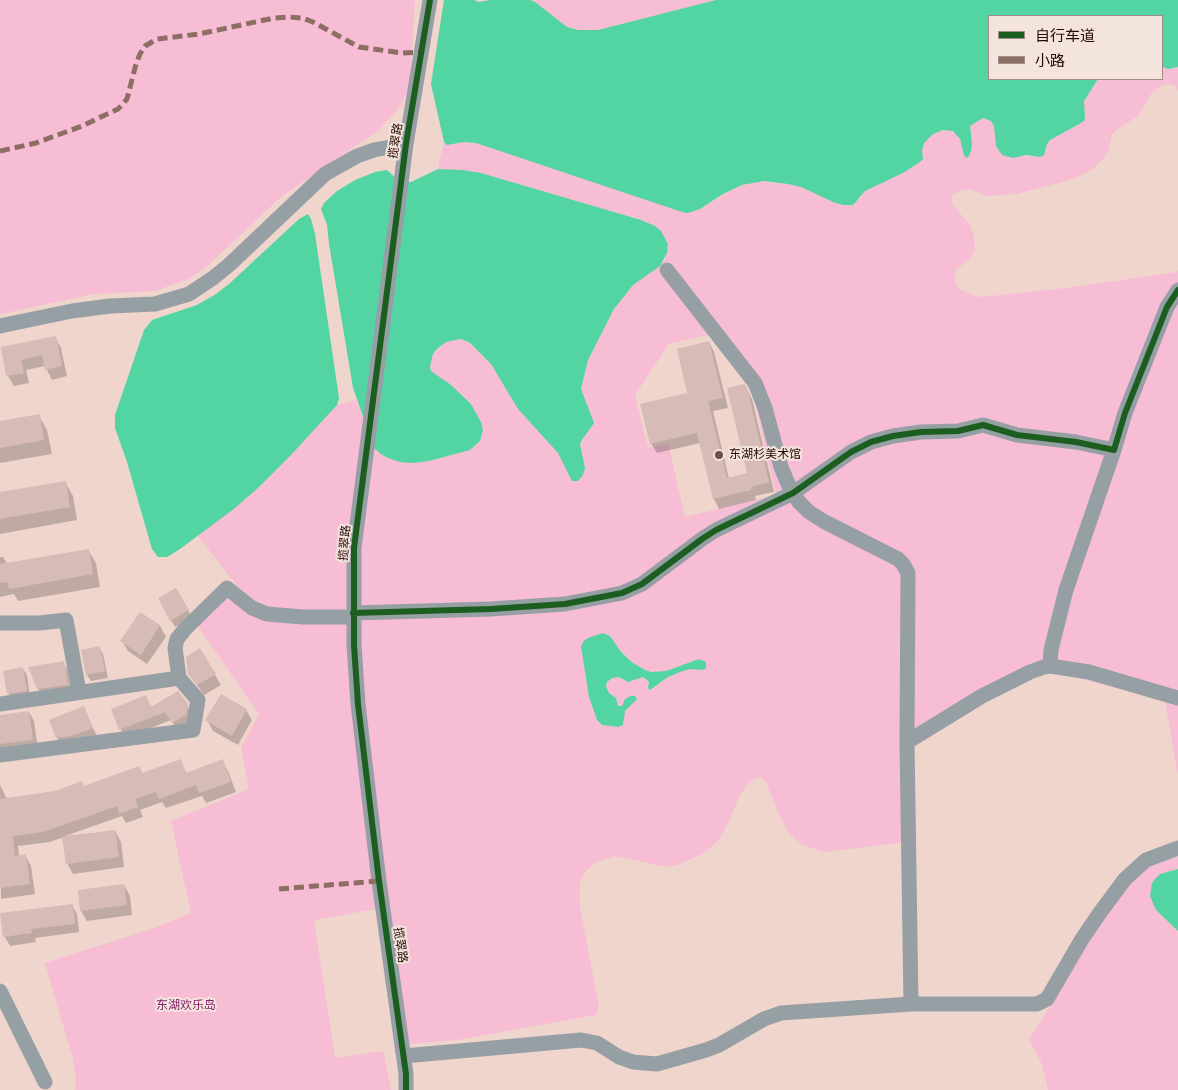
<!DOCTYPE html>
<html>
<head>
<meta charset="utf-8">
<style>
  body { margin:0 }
  #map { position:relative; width:1178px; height:1090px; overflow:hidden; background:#efd5cc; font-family:"IBM Plex Sans","Noto Sans SC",sans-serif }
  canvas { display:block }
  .legend { position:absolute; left:988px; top:15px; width:175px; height:65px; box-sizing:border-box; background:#f4e4de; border:1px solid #a18d86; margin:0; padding:6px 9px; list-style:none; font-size:15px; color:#240a02 }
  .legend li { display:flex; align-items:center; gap:10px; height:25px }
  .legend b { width:25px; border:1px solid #a18d86 }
</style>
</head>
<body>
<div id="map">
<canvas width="1178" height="1090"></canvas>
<ul class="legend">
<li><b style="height:6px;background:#1b5e20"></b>自行车道</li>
<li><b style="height:6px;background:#8d6e63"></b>小路</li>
</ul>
</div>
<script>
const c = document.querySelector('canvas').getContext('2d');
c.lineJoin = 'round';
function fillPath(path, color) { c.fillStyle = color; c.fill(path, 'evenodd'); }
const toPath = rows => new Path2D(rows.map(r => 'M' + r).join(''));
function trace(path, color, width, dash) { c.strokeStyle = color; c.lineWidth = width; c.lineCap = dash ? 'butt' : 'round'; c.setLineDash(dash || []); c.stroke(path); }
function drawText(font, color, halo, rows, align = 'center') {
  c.font = font + ' "IBM Plex Sans","Noto Sans SC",sans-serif'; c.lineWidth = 4; c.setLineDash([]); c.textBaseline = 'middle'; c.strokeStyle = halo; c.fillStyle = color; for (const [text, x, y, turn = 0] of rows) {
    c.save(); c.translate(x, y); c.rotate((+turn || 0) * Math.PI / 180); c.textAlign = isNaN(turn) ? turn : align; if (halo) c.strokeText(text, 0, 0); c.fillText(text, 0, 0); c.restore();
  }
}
fillPath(toPath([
  [0,0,415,0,410,86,401,105,379,130,281,197,205,268,188,279,155,291,94,294,0,314],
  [530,0,716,0,598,30,578,30,567,27,535,2],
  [1162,67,1168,69,1178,67,1178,91,1176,86,1170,84,1158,87,1151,94,1138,116,1116,130,1112,135,1108,151,1103,159,1095,167,1082,175,1066,181,1017,194,987,196,970,189,962,190,953,194,951,197,953,205,969,224,974,236,975,250,970,258,956,270,954,280,959,289,975,296,982,297,1066,288,1177,272,1178,270,1178,776,1165,701,1052,671,1034,673,916,744,912,751,913,841,825,852,802,845,790,834,782,821,771,794,765,781,761,777,754,779,747,785,738,799,731,817,719,840,702,854,678,865,667,867,615,856,596,862,587,870,580,881,580,907,599,1007,595,1015,457,1040,409,1044,388,907,314,920,335,1058,383,1051,391,1090,75,1090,76,1079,73,1059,45,963,157,927,191,913,171,821,249,789,241,748,259,714,197,625,238,587,198,536,259,487,337,405,356,400,374,448,429,461,456,454,475,447,482,435,481,422,476,412,464,396,437,376,431,371,430,366,433,354,446,342,453,339,460,339,469,342,491,364,518,409,550,444,558,453,564,464,580,446,586,434,581,389,588,360,614,309,633,285,665,260,668,244,664,236,655,226,641,220,481,173,463,170,438,169,444,142,450,145,464,142,476,143,700,209,733,189,756,181,788,184,801,187,833,202,860,198,865,191,903,173,920,162,923,159,922,151,924,143,929,136,938,132,948,130,956,133,961,141,963,152,972,143,970,126,983,118,991,121,994,126,996,146,1002,155,1032,156,1037,157,1044,155,1047,144,1050,140,1081,123,1085,116,1084,101,1098,79,1162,79],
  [712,334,750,381,776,495,685,517,668,443,648,448,635,395,669,344],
  [608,634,621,652,639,668,651,672,666,671,699,659,701,670,693,668,682,671,668,677,655,687,648,688,649,682,643,677,626,681,619,677,612,678,607,682,606,687,609,693,616,698,618,706,622,706,624,701,626,709,623,714,624,723,618,727,602,725,597,720,593,709,582,654],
  [1178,853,1178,869,1160,874,1156,910,1178,931,1178,1090,1048,1090,1041,1062,1029,1039,1045,1015,1086,942,1141,869]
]), '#f6bdd5');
fillPath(toPath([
  [444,0,474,0,479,2,490,0,530,0,535,2,567,27,578,30,598,30,716,0,1178,0,1178,67,1168,69,1162,67,1162,16,989,16,989,79,1098,79,1084,101,1085,120,1081,123,1050,140,1047,144,1044,155,1040,157,1026,155,1013,158,1002,155,996,146,994,126,991,121,983,118,970,126,972,143,971,151,969,156,966,158,964,155,960,139,953,131,943,130,933,134,924,143,922,151,923,159,920,162,903,173,865,191,853,205,843,205,833,202,801,187,788,184,764,181,742,185,723,194,700,209,688,213,682,212,476,143,464,142,447,145,444,142,431,84],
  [438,169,463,170,481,173,641,220,655,226,661,231,668,244,667,253,660,266,633,285,614,309,588,360,581,389,594,423,582,440,580,445,585,468,583,475,578,481,572,481,558,453,518,409,491,364,469,342,460,339,446,342,437,349,433,354,430,366,431,371,451,385,471,404,481,422,483,430,480,441,470,450,429,461,413,463,400,462,388,458,381,454,374,448,353,388,329,244,327,225,321,209,324,203,337,191,355,180,375,172,387,170,399,181,411,182],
  [308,214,311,219,315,234,339,398,337,405,289,457,259,487,235,508,180,549,167,557,158,557,152,549,127,462,115,428,115,415,144,330,152,320,197,305,216,294,229,284,299,219],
  [603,633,610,636,621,652,633,663,645,670,651,672,666,671,699,659,706,662,706,668,703,670,690,669,680,672,668,677,650,690,648,688,649,682,643,677,628,682,619,677,612,678,607,682,606,687,609,693,616,698,618,706,622,706,625,699,631,696,635,696,637,699,625,711,623,725,618,727,602,725,597,720,589,697,581,646,584,641,588,638],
  [1178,869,1178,931,1156,910,1150,896,1152,883,1156,878,1160,874]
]), '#52d4a3');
fillPath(toPath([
  [55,337,61,348,67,376,52,380,45,366,26,370,29,383,14,386,8,376,2,348],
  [709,342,714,352,728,408,713,411,729,479,749,474,746,388,752,399,774,492,755,496,756,500,719,509,714,499,700,443,657,453,651,443,689,393],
  [39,416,47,430,52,454,0,463,0,422],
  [65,482,73,496,77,520,0,534,0,493],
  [88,550,96,563,100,587,18,601,14,594,0,597,0,557,3,557,7,564],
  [176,589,192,617,175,627,159,599],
  [140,613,160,626,166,637,147,664,128,651,122,641],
  [99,647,103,654,108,678,91,681,87,675],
  [200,650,221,685,204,695,189,674],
  [63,663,67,669,71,691,42,695,38,689],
  [23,669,27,675,30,697,12,700,8,693],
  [145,696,152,708,187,705,192,714,191,724,178,731,171,720,125,738,112,710],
  [83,708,98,738,63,748,57,738],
  [246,710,252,720,238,745,213,731,207,720],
  [29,712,34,721,38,749,0,754,0,716],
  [180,761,187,774,222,761,228,771,236,792,206,803,202,796,166,808,162,802,140,810,143,817,126,823,122,816,65,836,115,831,121,842,124,867,73,874,67,863,64,837,50,842,18,846,19,856,25,855,31,866,35,894,1,899,0,785,7,799,84,787,139,767,143,774],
  [124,885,130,896,132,915,87,921,81,911,79,891],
  [72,905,77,914,79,932,35,938,36,942,10,946,5,937,2,914]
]), '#0003');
fillPath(toPath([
  [56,336,62,366,45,370,42,355,21,360,24,373,6,376,1,347],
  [709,341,723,398,708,401,727,478,747,473,727,388,744,384,747,387,769,482,751,487,751,490,713,499,697,433,650,444,640,404,687,393,677,349],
  [40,414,44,440,0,448,0,421],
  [66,481,70,507,0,519,0,492],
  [89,549,93,574,9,589,8,582,0,583,0,564],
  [176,588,189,610,170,621,158,598],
  [140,612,160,625,141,655,120,641],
  [100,646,105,671,86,675,81,650],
  [200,648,216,674,197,685,188,674,186,657],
  [64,661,68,685,37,689,28,667],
  [23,667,27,691,7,694,3,671],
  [178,691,188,704,186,715,172,723,165,712,119,730,111,709,146,695,151,707],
  [221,694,247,709,232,736,205,720],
  [84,706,93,728,71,736,56,738,49,720],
  [29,711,33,740,0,744,0,715],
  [181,759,186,773,223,759,231,782,199,793,196,785,159,799,156,792,135,799,138,807,119,814,117,806,43,832,13,836,15,856,26,854,30,884,0,888,0,799,55,791,82,781,84,786,139,766,142,773],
  [115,830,119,857,66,864,62,837],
  [124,884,127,905,80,911,78,890],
  [73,904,75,924,31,929,32,933,3,937,0,913]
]), '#d6bbb7');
trace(toPath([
  [667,270,755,383,765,408,781,467,789,486,799,502,809,512,825,522,898,559,903,564,908,573,907,742,911,1004],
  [0,326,72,311,110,306,155,304,189,294,213,278,229,265,325,174,357,156,374,150,406,144],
  [353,613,491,609,565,604,622,593,642,584,702,539,716,530,793,493,851,452,871,442,893,436,921,432,958,431,983,425,1017,435,1076,442,1114,450,1125,413,1167,307,1178,290],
  [0,623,40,623,66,620,79,692],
  [1050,666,1051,650,1066,590,1114,450],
  [0,704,179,678,175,648,177,639,185,629,227,588,252,608,267,614,303,617,353,617],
  [907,742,982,696,1030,672,1044,667,1050,666,1089,672,1178,698],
  [0,755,193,730,198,700,179,678],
  [0,991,45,1082],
  [404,1056,581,1040,597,1043,619,1057,633,1062,657,1064,706,1050,719,1045,764,1019,781,1013,911,1004,1037,1004,1047,999,1082,939,1099,914,1125,879,1146,860,1178,848],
  [406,1090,406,1074,379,881,358,704,354,645,354,548,406,144,430,0]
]), '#969fa3', 15);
trace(toPath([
  [0,151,36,143,82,126,118,109,127,99,136,64,140,54,145,46,157,39,199,34,274,18,289,17,302,18,313,22,359,47,402,53,422,52],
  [279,889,379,881]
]), '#8d6e63', 5, [10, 5]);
trace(toPath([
  [353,613,491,609,565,604,622,593,642,584,702,539,716,530,793,493,851,452,871,442,893,436,921,432,958,431,983,425,1017,435,1076,442,1114,450,1125,413,1167,307,1178,290],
  [406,1090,406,1074,379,881,358,704,354,645,354,548,406,144,430,0]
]), '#1b5e20', 6);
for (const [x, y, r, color] of [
  [719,455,5,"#6b5149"]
]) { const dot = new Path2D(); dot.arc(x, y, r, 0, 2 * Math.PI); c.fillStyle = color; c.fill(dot); trace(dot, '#f4e4de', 2); }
drawText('12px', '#240a02', '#f4e4de', [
  ["揽翠路",396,141,-81],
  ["揽翠路",345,543,-85],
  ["揽翠路",400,945,82]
]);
drawText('12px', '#240a02', '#f4e4de', [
  ["东湖杉美术馆",729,455]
], 'left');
drawText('12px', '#851e69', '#f4e4de', [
  ["东湖欢乐岛",186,1006]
]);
</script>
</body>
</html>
